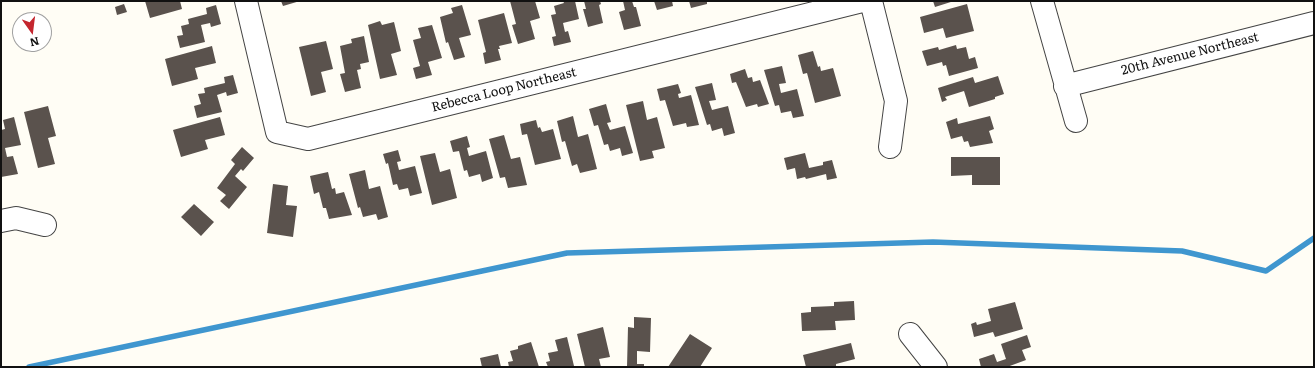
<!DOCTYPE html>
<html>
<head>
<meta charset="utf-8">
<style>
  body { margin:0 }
  #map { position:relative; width:1315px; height:368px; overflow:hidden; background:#fffdf5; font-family:Literata,serif }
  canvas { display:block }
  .frame { position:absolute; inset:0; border:2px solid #111; pointer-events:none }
  .north { position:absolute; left:12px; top:12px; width:40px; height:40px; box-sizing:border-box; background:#fff; border:1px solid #a0a0a0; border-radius:50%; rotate:166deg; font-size:11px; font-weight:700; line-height:16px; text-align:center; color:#111 }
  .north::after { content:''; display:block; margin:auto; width:14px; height:18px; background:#c4262e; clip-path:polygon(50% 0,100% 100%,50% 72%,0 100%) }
</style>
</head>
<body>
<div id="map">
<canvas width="1315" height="368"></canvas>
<div class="frame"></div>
<div class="north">N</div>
</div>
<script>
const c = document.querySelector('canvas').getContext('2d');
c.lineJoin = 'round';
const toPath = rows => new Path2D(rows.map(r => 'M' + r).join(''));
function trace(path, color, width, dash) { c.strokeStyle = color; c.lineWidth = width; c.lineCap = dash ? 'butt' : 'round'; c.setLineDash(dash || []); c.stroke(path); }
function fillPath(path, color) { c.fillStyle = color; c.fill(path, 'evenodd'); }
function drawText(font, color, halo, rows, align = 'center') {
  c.font = font + ' Literata,serif'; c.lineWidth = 4; c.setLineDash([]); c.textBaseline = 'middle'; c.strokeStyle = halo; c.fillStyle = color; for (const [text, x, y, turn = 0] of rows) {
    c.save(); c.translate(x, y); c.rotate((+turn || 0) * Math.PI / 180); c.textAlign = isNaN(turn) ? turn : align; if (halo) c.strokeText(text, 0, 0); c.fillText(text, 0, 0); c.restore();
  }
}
trace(toPath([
  [29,367,567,253,933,242,1182,251,1266,271,1314,238]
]), '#3f96cf', 5.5);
fillPath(toPath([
  [145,1,180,1,182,9,150,18],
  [281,1,300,1,283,6],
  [510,1,535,1,540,18,530,21,535,39,518,44,512,25,516,24],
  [563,1,575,1,579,19,563,23,565,32,568,31,571,42,554,46,552,37,556,36,551,15,556,14,554,6,564,3],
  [584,1,600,1,601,4,599,5,603,23,588,27,583,9,586,9],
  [623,1,632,1,634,7,636,7,641,26,624,30,619,12,625,10],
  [654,1,672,1,673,6,657,10],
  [689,1,707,1,707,4,691,8],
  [933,1,954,1,935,7],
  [124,4,127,12,117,15,115,7],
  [967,4,974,31,946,38,943,28,924,33,920,17],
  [216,5,221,24,211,27,210,23,201,25,205,42,180,48,177,36,183,35,181,26,189,24,188,19,207,14,206,8],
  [462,5,471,35,459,38,465,57,454,60,448,42,446,43,440,17,453,13,451,8],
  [504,13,512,43,499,46,500,49,498,49,501,60,485,64,483,53,486,52,478,20],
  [380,21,382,25,394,22,401,51,391,54,397,75,380,79,368,25],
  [432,25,442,58,428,62,432,75,416,79,413,68,420,66,413,40,421,38,418,28],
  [364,36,369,62,360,64,361,69,357,70,361,88,345,92,340,74,345,73,340,46,352,43,351,39],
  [326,41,333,69,321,72,326,92,311,96,299,47],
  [956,45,957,49,966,47,969,59,975,57,978,68,949,76,946,65,943,66,942,62,927,66,922,51,938,47,939,50],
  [212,46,216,63,195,68,198,79,172,86,165,59],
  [813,51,818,67,820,66,821,71,833,68,841,96,815,103,807,73,803,74,798,55],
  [782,66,786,83,779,84,781,93,797,89,804,116,793,118,791,111,781,113,779,105,775,106,764,70],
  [745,69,748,78,752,77,753,82,760,80,769,104,758,107,757,104,746,107,736,82,732,83,730,74],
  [233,75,238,93,227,96,226,92,217,95,222,112,197,118,194,106,201,104,198,94,205,93,204,88,225,83,224,77],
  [998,76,1004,94,995,97,995,99,969,107,964,91,945,97,947,100,942,102,938,88,973,77,975,83],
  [712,83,716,100,709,101,712,110,728,106,735,133,724,136,722,128,712,131,710,124,707,125,695,87],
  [678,84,681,93,678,94,679,98,691,95,699,125,687,127,686,123,673,126,665,100,660,101,657,89],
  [643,101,647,120,657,117,665,148,652,151,654,158,640,161,626,105],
  [606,104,611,122,607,123,610,130,625,126,633,153,622,156,620,148,610,151,608,144,604,145,598,125,594,126,589,109],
  [48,106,56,136,48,138,55,164,38,168,24,112],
  [573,116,578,137,588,134,597,169,580,173,577,164,572,166,565,141,562,142,557,121],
  [990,116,994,129,989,131,993,143,970,147,968,141,964,142,962,136,951,139,946,122,957,118,958,124],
  [14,117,21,145,5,148,7,157,13,156,18,174,1,177,1,130,5,129,3,120],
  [220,117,225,135,205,140,208,149,181,157,173,130],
  [536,120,538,128,540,127,542,132,553,129,561,159,535,165,527,134,522,135,520,124],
  [504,135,511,159,520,157,527,185,508,188,505,177,500,178,489,139],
  [467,136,470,147,467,148,469,156,486,151,493,178,482,182,480,174,469,177,467,170,464,171,459,151,453,152,450,141],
  [242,147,254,158,243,171,241,169,235,176,247,187,229,209,220,201,226,195,217,188,235,164,231,160],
  [398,150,401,161,397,162,399,170,415,166,422,193,410,196,408,188,399,190,397,184,393,185,388,163,386,164,383,154],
  [435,153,440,172,450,169,457,198,432,205,420,156],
  [805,153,809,168,823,165,823,162,832,160,837,178,827,180,826,174,806,179,805,177,797,179,795,168,787,170,784,158],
  [951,157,1000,157,1000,185,972,185,972,175,951,176],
  [365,170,369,189,380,186,388,217,378,220,376,214,363,217,360,207,358,208,349,174],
  [328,172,332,189,335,188,336,194,344,192,352,215,329,219,326,208,323,208,319,192,314,194,310,176],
  [273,184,288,186,286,205,297,206,293,237,267,233],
  [194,204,214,222,201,236,181,217],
  [854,301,855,320,835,321,836,330,802,331,801,313,811,312,811,307,834,306,834,302],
  [1015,302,1023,329,995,337,993,332,974,337,971,324,976,322,977,325,991,321,988,309],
  [634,317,651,318,650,352,637,351,637,364,644,364,644,367,627,367,628,327,634,328],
  [603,327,610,357,599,359,601,367,585,367,577,334],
  [690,334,712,348,700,367,668,367],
  [1027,335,1031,347,1022,350,1026,360,1007,367,981,367,979,359,994,354,997,362,1006,359,1001,344],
  [567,337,574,366,548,367,546,362,550,361,548,353,558,351,555,340],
  [531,342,539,367,509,367,508,362,513,361,510,351,518,349,518,346],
  [851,343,855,359,836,364,836,367,806,367,803,355],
  [498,354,501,367,482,367,480,358]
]), '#5a524d');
const minor = toPath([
  [246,1,277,132,308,139,862,1],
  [871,1,896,101,890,147],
  [1042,1,1076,121],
  [1065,86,1314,23],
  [1,221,16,218,45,225],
  [910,334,936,367]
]);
trace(minor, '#444', 24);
trace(minor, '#fff', 22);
drawText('13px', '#111', '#fff', [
  ["20th Avenue Northeast",1190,54,-14],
  ["Rebecca Loop Northeast",504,90,-14]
]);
</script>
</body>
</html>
